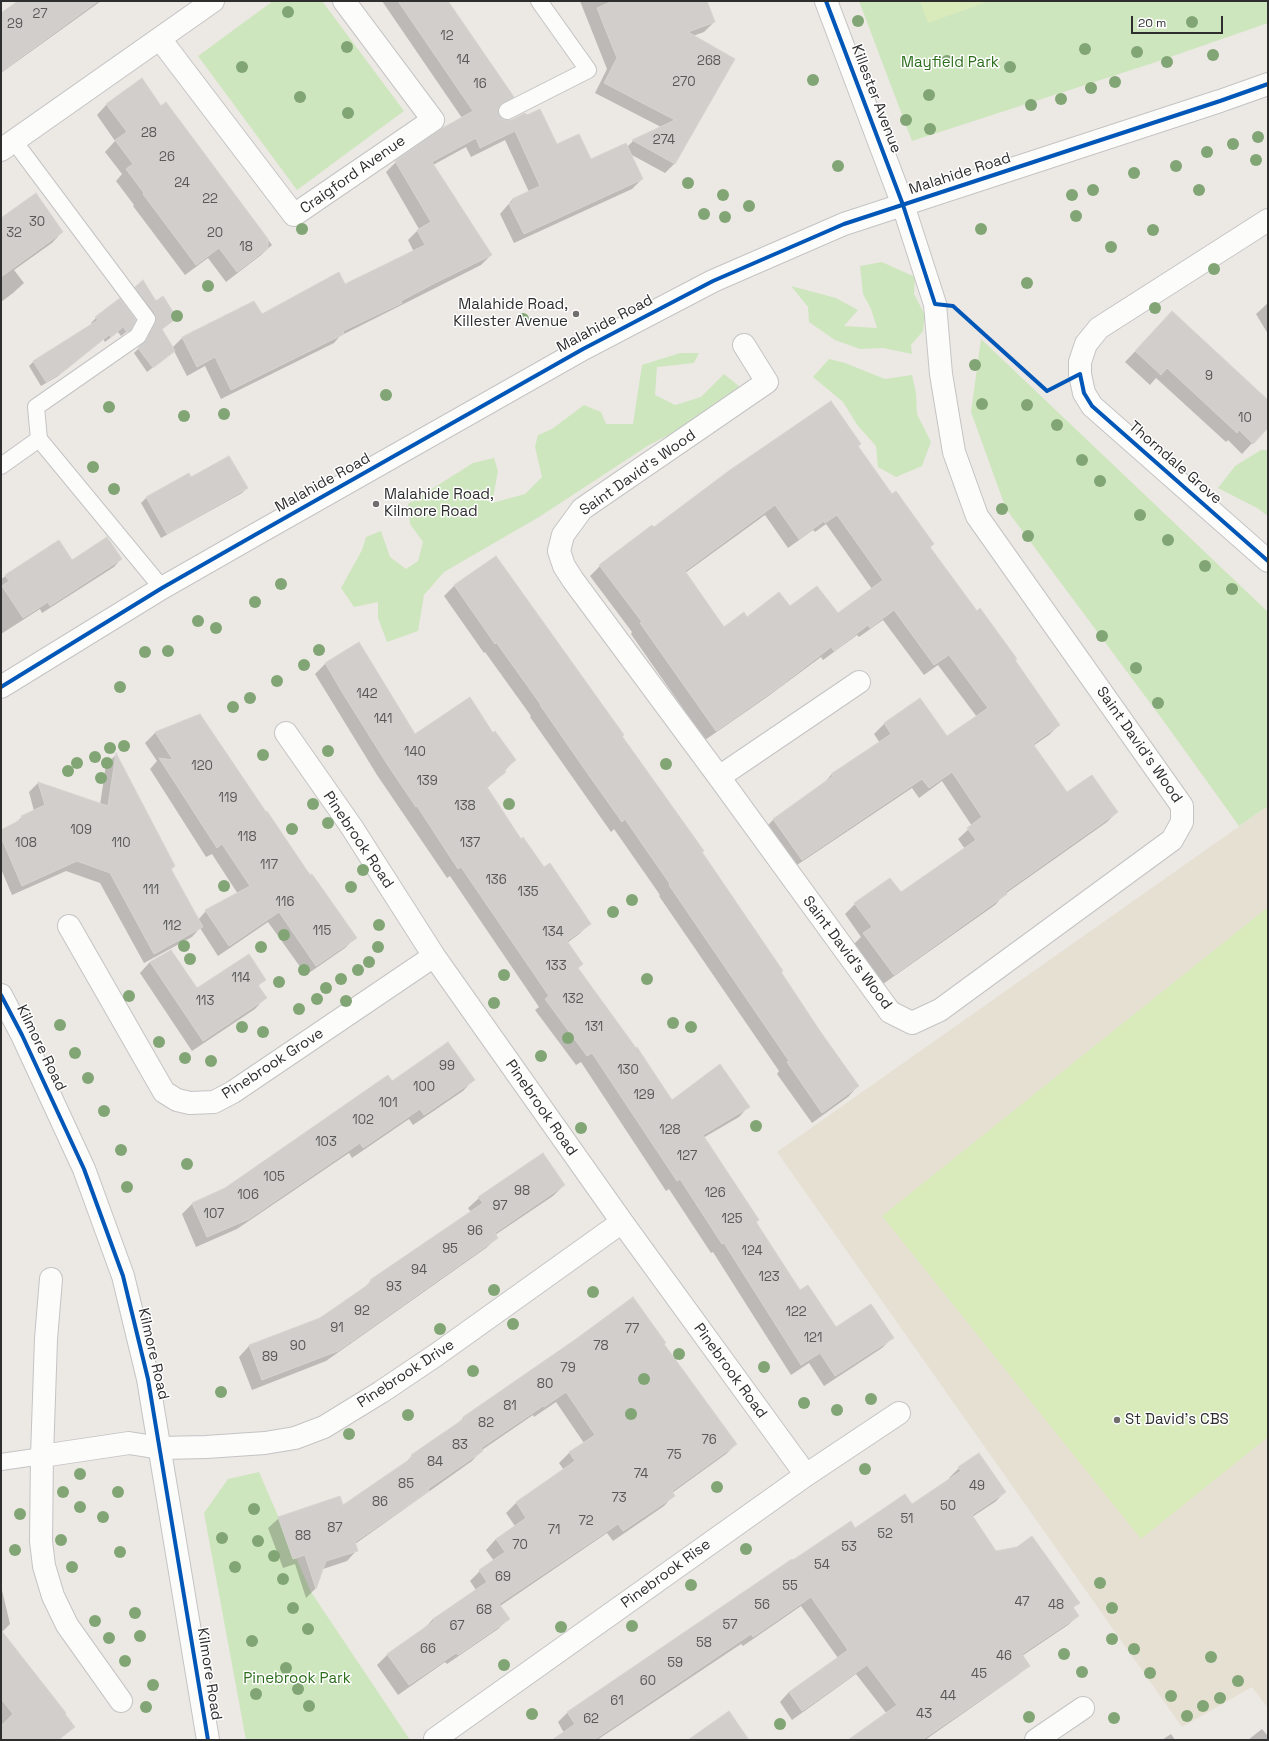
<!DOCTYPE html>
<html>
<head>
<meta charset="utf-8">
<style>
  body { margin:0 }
  #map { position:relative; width:1269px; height:1741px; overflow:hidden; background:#ece8e4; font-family:"Space Grotesk",sans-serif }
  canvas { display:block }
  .frame { position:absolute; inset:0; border:2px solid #2e2e2e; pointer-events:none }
  .scale { position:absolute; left:1131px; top:16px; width:92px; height:18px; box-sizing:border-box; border:2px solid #2e2e2e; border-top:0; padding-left:5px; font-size:12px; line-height:14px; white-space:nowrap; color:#2e2e2e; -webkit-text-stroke:3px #fff; paint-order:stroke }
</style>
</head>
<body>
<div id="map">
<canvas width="1269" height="1741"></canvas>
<div class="frame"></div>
<div class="scale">20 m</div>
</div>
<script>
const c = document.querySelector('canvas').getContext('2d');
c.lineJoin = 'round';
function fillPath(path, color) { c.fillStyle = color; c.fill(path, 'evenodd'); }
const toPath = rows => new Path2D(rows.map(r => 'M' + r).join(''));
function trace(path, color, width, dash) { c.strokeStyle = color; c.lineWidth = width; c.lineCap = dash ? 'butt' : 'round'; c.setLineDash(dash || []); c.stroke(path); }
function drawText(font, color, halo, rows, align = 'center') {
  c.font = font + ' "Space Grotesk",sans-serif'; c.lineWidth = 3; c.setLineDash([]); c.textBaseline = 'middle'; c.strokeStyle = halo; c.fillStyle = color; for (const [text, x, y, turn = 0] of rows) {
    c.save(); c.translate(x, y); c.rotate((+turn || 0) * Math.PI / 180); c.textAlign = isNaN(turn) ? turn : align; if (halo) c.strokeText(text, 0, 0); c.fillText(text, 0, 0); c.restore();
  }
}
fillPath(toPath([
  [1268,806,1268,1708,1252,1687,1182,1727,777,1152]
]), '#e6e0d3');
fillPath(toPath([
  [273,1,322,1,404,111,297,190,198,56],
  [859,1,1268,1,1268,23,1150,64,912,141],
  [882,262,915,277,914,294,925,315,923,331,911,345,912,354,883,348,860,349,835,340,809,322,808,307,791,286,836,298,858,310,844,326,877,328,871,309,863,294,860,266],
  [981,339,1268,612,1268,806,1239,826,1165,723,1006,509,971,412],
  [680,353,699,353,694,363,657,367,655,395,675,405,701,397,724,374,740,387,713,412,649,445,539,517,444,572,424,595,418,631,387,642,378,618,378,602,354,607,341,588,362,550,366,537,381,531,390,557,406,569,418,561,423,542,410,524,408,504,473,463,494,458,498,471,492,503,525,494,542,477,535,447,538,435,552,429,584,405,601,412,606,424,633,424,642,365],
  [829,359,845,363,885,379,912,375,916,393,917,414,931,442,922,466,896,477,878,467,876,446,858,426,843,402,813,377],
  [1261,450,1268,450,1268,516,1257,508,1218,488,1235,466],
  [259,1472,311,1592,410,1740,246,1740,204,1513,228,1479]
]), '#cee6be');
fillPath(toPath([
  [920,1,990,1,928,23],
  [1268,907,1268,1437,1141,1539,882,1216]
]), '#d9eabb');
fillPath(toPath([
  [19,1,101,1,1,73,1,14],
  [382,1,447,1,513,97,497,110,502,120,507,122,525,114,557,146,591,160,627,147,633,141,661,127,595,93,607,69,580,1,706,1,714,22,704,32,693,36,675,163,665,173,630,154,642,179,632,189,514,243,500,214,512,200,529,192,505,140,471,157,466,147,433,165,491,255,481,265,340,336,334,343,221,399,205,366,187,376,174,351,147,372,134,353,142,345,152,324,130,292,135,287,156,302,171,322,161,330,172,348,182,338,262,315,344,286,414,252,408,240,419,229,386,172,396,162,462,118],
  [107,104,161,107,166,104,272,245,261,255,226,282,208,258,185,275,133,206,134,205,116,181,122,174,105,152,115,141,97,115],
  [1,219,62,232,52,243,14,270,24,283,13,293,1,302],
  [1268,303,1268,334,1256,314],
  [96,318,130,329,121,336,118,332,105,342,103,339,58,376,41,386,29,366,34,361,92,325,91,323],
  [1162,323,1268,401,1268,426,1242,454,1228,440,1226,442,1156,378,1150,385,1125,362],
  [857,446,892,496,933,544,929,548,976,612,1014,660,1059,725,1049,735,1033,746,1067,793,1117,812,1107,822,1005,894,995,905,883,984,854,944,861,937,845,914,855,904,901,894,965,849,958,839,972,826,942,781,919,798,912,788,791,869,763,830,773,820,822,785,832,774,880,743,874,734,884,724,920,699,947,738,977,717,938,665,924,675,883,620,859,637,857,635,823,660,821,657,767,697,705,740,631,634,632,632,590,576,600,566,654,528],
  [765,515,788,548,813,530,815,532,826,524,872,589,837,615,790,607,747,618,724,628,685,573],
  [188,474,191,479,247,488,242,493,161,538,141,503,146,498],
  [59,542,71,561,121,559,114,567,42,613,40,609,1,634,1,579],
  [496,557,621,736,819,1031,858,1086,848,1097,812,1123,777,1074,779,1071,659,896,660,895,614,829,611,832,530,717,531,716,485,652,484,653,444,596,454,586],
  [359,643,415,735,493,734,515,760,504,771,505,772,487,788,520,840,590,924,579,934,567,943,577,969,672,1101,749,1106,739,1117,703,1138,800,1292,835,1328,892,1338,882,1348,824,1386,809,1363,791,1375,713,1252,711,1253,669,1189,666,1191,581,1062,576,1065,535,1010,539,1007,450,876,447,878,377,775,315,674,325,664],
  [200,715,266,813,355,938,345,948,306,975,268,922,218,956,200,928,192,937,144,963,100,883,66,871,12,895,1,869,1,831,14,824,22,817,34,811,29,792,38,783,100,805,106,764,116,755,174,866,171,870,198,920,206,911,238,894,212,854,206,857,150,769,157,761,145,743,155,733],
  [171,951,197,990,265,979,257,987,265,998,255,1009,192,1051,140,973,150,962],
  [473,1080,463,1091,413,1125,409,1119,352,1158,349,1153,237,1229,196,1247,182,1214,192,1204,225,1189,391,1082],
  [564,1185,553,1196,495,1235,497,1238,486,1248,326,1361,252,1390,239,1357,249,1346,320,1318,363,1289,371,1281,471,1212,468,1208,479,1198],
  [663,1344,736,1444,726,1454,672,1493,674,1495,664,1506,613,1541,607,1533,500,1606,508,1619,498,1629,447,1664,445,1662,398,1695,377,1665,387,1655,423,1630,433,1619,476,1590,470,1581,480,1571,494,1561,486,1550,496,1539,515,1526,506,1513,516,1503,564,1470,559,1463,569,1453,584,1443,556,1402,534,1417,533,1415,482,1450,472,1461,355,1544,357,1550,347,1561,323,1569,316,1588,306,1598,295,1564,283,1568,268,1528,279,1518,342,1506,404,1464,412,1456,455,1426,464,1417],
  [959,1468,1005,1492,995,1502,972,1517,995,1552,1079,1603,1073,1608,1078,1616,1068,1625,1022,1656,1028,1665,1018,1675,925,1740,849,1740,887,1714,856,1674,792,1720,780,1702,789,1692,838,1658,801,1606,743,1646,741,1644,597,1740,554,1740,564,1733,558,1722,567,1713,792,1560,793,1562,855,1530,912,1505,951,1480,949,1478],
  [1,1586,10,1624,2,1632,74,1727,59,1740,1,1740],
  [1262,1729,1268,1736,1268,1740,1248,1740],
  [1171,1734,1175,1740,1162,1740]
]), '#0003');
const building = toPath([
  [18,1,98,1,1,72,1,13,18,1],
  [398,1,448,1,514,97,499,106,498,111,502,119,506,120,511,120,525,113,527,115,540,109,557,144,579,134,591,159,626,143,643,179,524,234,509,204,513,202,512,199,540,186,515,131,480,148,476,138,432,162,492,255,435,283,401,301,402,303,343,331,344,334,231,390,215,357,197,367,182,337,254,301,262,314,339,272,345,284,425,245,417,230,431,222,395,161,441,129,473,111,398,1],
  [613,1,707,1,715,22,688,32,735,59,675,164,632,140,675,120,604,83,617,58,597,8,613,1],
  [142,78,161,106,166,102,268,239,268,248,237,272,219,248,196,265,143,194,144,193,126,169,133,164,115,140,127,132,106,104,142,78],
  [36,193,63,232,1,277,1,218,36,193],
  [143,280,156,301,163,296,177,318,162,329,175,351,153,368,138,348,146,340,156,319,155,313,135,287,143,280],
  [120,298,136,320,131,330,127,332,123,327,111,337,109,335,64,371,46,382,33,361,98,320,95,317,120,298],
  [1172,311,1268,400,1268,428,1253,444,1239,430,1237,433,1167,368,1161,375,1135,351,1172,311],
  [831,401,861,444,858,446,892,494,896,491,934,544,930,547,977,611,980,608,1017,659,1015,660,1060,725,1033,744,1067,792,1092,775,1118,812,1005,892,1007,894,894,975,863,933,872,927,854,903,890,878,901,892,976,840,967,828,982,817,952,772,929,788,922,779,802,860,773,819,833,776,831,774,891,734,884,723,920,698,947,736,988,708,949,655,934,665,894,610,870,628,868,625,834,651,831,647,779,687,716,731,640,623,642,622,599,565,652,525,654,527,730,470,831,401],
  [775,505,799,539,824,521,825,523,837,515,883,580,838,613,817,586,790,606,779,592,747,617,744,612,724,627,685,571,775,505],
  [229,456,248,488,167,534,146,497,189,473,191,477,229,456],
  [107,537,122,559,50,606,48,602,23,618,2,586,9,581,5,575,59,540,72,560,107,537],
  [496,556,624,735,622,736,704,851,702,852,783,971,781,972,820,1031,859,1086,822,1113,787,1062,789,1061,669,885,670,884,647,851,625,819,622,822,583,767,540,705,541,705,496,642,495,644,454,585,496,556],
  [359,642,415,734,470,697,493,733,495,731,516,760,504,769,506,772,487,787,521,839,523,837,544,867,550,863,591,924,567,941,583,964,578,968,636,1048,637,1047,672,1100,720,1064,750,1107,703,1135,759,1220,756,1222,800,1290,808,1285,836,1327,871,1304,894,1338,835,1376,820,1353,801,1365,724,1243,722,1244,680,1179,677,1181,592,1053,587,1056,545,999,549,996,461,867,458,869,417,806,416,807,387,764,342,692,325,663,359,642],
  [200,714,266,812,267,811,310,875,312,874,357,938,316,966,279,912,229,946,205,910,250,886,222,844,217,848,159,758,173,760,155,732,200,714],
  [116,753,175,866,171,869,203,927,154,954,110,873,77,861,22,886,1,837,1,830,22,819,21,816,45,805,38,782,108,806,116,753],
  [171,950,197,988,249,954,266,980,258,985,267,998,203,1041,150,962,171,950],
  [448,1042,475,1080,424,1115,420,1109,363,1148,360,1143,249,1219,207,1237,192,1203,225,1188,388,1075,392,1081,448,1042],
  [543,1153,565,1185,495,1233,498,1238,338,1351,262,1380,249,1345,320,1318,372,1282,370,1280,483,1203,478,1197,543,1153],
  [633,1297,666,1343,664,1344,737,1444,672,1491,675,1496,623,1531,618,1524,499,1604,510,1619,458,1655,456,1653,409,1685,387,1654,434,1621,433,1619,487,1582,479,1570,505,1552,496,1539,526,1518,516,1502,575,1461,569,1452,595,1435,566,1392,544,1407,543,1406,481,1448,483,1451,428,1489,429,1491,355,1542,358,1551,326,1561,316,1589,305,1555,293,1559,278,1517,340,1496,343,1505,413,1457,411,1455,465,1418,463,1417,576,1339,633,1297],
  [979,1453,1006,1492,972,1515,996,1551,1017,1547,1032,1536,1080,1603,1073,1607,1079,1616,1022,1654,1030,1666,922,1740,848,1740,897,1705,867,1665,802,1711,789,1692,848,1650,811,1597,753,1637,751,1634,594,1740,552,1740,575,1724,567,1712,792,1559,793,1560,851,1521,855,1528,905,1494,912,1504,961,1471,958,1467,979,1453],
  [1,1630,66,1713,65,1714,75,1727,58,1740,1,1740,1,1726,13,1714,1,1699,1,1630],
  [729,1711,749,1740,688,1740,729,1711]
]);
fillPath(building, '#d1cecb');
trace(building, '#d7d4d0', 1);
const lane = toPath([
  [507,111,588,70,539,1],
  [39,439,162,588],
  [1,466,39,439,36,407,138,336,147,319,14,141],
  [1,1462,42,1456]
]);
const street = toPath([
  [160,39,294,215,433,120,344,1],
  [1,150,213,1],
  [1268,220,1099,328,1086,344,1080,362,1080,374,1084,393,1092,406,1268,561],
  [744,345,767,382,582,509,563,535,559,551,564,566,573,580,719,777,890,1012,912,1023,940,1010,1172,840,1182,822,1182,806,977,516,954,452,941,374,935,304,903,205,826,1],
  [286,733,351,826,434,956,622,1222,806,1475],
  [719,777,859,682],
  [69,926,164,1092,177,1100,190,1103,214,1102,233,1092,434,956],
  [51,1279,46,1339,42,1456,129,1443,160,1448,206,1447,265,1443,295,1438,324,1427,381,1392,436,1355,622,1222],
  [42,1456,41,1541,44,1566,53,1596,67,1625,121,1701],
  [436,1740,435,1739,806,1475,899,1413],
  [1036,1740,1083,1708]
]);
const secondary = toPath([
  [1,687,162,588,253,536,583,349,713,281,844,224,1220,101,1268,84],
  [1,995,22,1035,84,1169,123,1276,148,1379,208,1740]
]);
trace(lane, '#c5c4c5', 18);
trace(street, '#c5c4c5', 24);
trace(secondary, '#c5c4c5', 24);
trace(lane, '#fcfcfb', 16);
trace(street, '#fcfcfb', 22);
trace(secondary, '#fcfcfb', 22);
trace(toPath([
  [826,1,903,205,935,304,953,306,1047,391,1080,374,1084,393,1092,406,1268,561],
  [1,687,162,588,253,536,583,349,713,281,844,224,1220,101,1268,84],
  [1,995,22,1035,84,1169,123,1276,148,1379,208,1740]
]), '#0057b8', 4);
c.fillStyle = '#82a575';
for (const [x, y] of [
  [288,12],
  [858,21],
  [1192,22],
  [347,47],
  [1085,49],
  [1137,52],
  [1213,55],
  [947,61],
  [1167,62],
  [242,67],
  [1010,67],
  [813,80],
  [1115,82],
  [1091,88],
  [929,95],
  [300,97],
  [1061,99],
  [1031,105],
  [348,113],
  [906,120],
  [930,129],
  [1258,137],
  [1233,144],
  [1207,152],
  [1256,160],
  [838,166],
  [1176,166],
  [1134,173],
  [688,183],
  [1093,190],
  [1199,190],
  [723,195],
  [1072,195],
  [749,206],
  [704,214],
  [1076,216],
  [725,217],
  [302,229],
  [981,229],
  [1153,230],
  [1111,247],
  [1214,269],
  [1027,283],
  [208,286],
  [1155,308],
  [177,316],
  [523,319],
  [975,365],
  [386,395],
  [982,404],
  [1027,405],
  [109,407],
  [224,414],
  [184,416],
  [1057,425],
  [1082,460],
  [93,467],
  [1100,481],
  [114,489],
  [1002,509],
  [1140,515],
  [1028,536],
  [1168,540],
  [1205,566],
  [281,584],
  [1232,589],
  [255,602],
  [198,621],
  [216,628],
  [1102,636],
  [319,650],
  [168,651],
  [145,652],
  [304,665],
  [1136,668],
  [277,681],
  [120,687],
  [250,698],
  [1158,703],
  [233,707],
  [124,746],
  [110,748],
  [328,751],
  [263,755],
  [95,757],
  [77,763],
  [107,763],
  [666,764],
  [68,771],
  [101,778],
  [313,804],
  [509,804],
  [328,823],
  [292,829],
  [363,870],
  [224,886],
  [351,887],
  [632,900],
  [613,912],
  [379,925],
  [284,935],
  [184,946],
  [261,947],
  [378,947],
  [190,959],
  [369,962],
  [304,970],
  [358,970],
  [504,975],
  [341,979],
  [647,979],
  [279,982],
  [326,988],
  [129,996],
  [317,999],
  [346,1001],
  [494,1003],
  [299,1009],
  [673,1023],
  [60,1025],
  [242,1027],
  [691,1027],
  [263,1032],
  [568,1038],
  [159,1042],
  [75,1053],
  [541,1056],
  [185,1058],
  [211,1061],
  [88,1078],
  [104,1111],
  [756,1126],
  [581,1128],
  [121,1150],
  [187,1164],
  [127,1187],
  [494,1290],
  [593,1292],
  [513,1324],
  [440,1329],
  [679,1354],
  [764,1367],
  [473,1371],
  [644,1379],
  [221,1392],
  [871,1399],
  [804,1403],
  [837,1410],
  [631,1414],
  [408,1415],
  [349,1434],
  [865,1469],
  [80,1474],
  [717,1487],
  [63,1492],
  [118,1492],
  [80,1507],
  [254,1509],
  [20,1514],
  [103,1517],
  [222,1538],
  [61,1540],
  [258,1541],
  [746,1549],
  [15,1550],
  [120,1552],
  [274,1556],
  [72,1567],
  [235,1567],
  [283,1579],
  [1100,1583],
  [691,1585],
  [293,1608],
  [1112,1608],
  [135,1613],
  [95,1621],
  [632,1626],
  [561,1627],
  [308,1629],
  [140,1636],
  [109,1638],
  [1112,1639],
  [252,1641],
  [1134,1649],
  [1064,1654],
  [1211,1657],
  [125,1661],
  [504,1665],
  [286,1668],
  [1082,1672],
  [1150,1673],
  [1238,1681],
  [153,1685],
  [298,1689],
  [256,1694],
  [1171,1696],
  [1220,1698],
  [309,1706],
  [1203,1706],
  [146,1707],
  [532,1714],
  [1187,1716],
  [1029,1717],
  [1114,1718],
  [780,1724]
]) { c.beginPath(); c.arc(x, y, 6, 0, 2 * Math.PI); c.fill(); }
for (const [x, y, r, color] of [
  [576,314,4,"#706f6e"],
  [376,504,4,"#706f6e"],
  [1117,1420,4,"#706f6e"]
]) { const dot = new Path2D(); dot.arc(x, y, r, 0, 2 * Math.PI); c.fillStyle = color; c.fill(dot); trace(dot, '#fff', 1.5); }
drawText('13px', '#585857', null, [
  ["27",40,14],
  ["29",15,24],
  ["12",447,36],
  ["14",463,60],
  ["268",709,61],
  ["270",684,82],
  ["16",480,84],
  ["28",149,133],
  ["274",664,140],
  ["26",167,157],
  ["24",182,183],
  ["22",210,199],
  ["30",37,222],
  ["32",14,233],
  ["20",215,233],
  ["18",246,247],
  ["9",1209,376],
  ["10",1245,418],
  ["142",367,694],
  ["141",383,719],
  ["140",415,752],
  ["120",202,766],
  ["139",427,781],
  ["119",228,798],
  ["138",465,806],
  ["109",81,830],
  ["118",247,837],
  ["108",26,843],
  ["110",121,843],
  ["137",470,843],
  ["117",269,865],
  ["136",496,880],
  ["111",151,890],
  ["135",528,892],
  ["116",285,902],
  ["112",172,926],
  ["115",322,931],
  ["134",553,932],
  ["133",556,966],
  ["114",241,978],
  ["132",573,999],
  ["113",205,1001],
  ["131",594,1027],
  ["99",447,1066],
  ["130",628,1070],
  ["100",424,1087],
  ["129",644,1095],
  ["101",388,1103],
  ["102",363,1120],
  ["128",670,1130],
  ["103",326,1142],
  ["127",687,1156],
  ["105",274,1177],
  ["98",522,1191],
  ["126",715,1193],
  ["106",248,1195],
  ["97",500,1206],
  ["107",214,1214],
  ["125",732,1219],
  ["96",475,1231],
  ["95",450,1249],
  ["124",752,1251],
  ["94",419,1270],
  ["123",769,1277],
  ["93",394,1287],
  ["92",362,1311],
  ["122",796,1312],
  ["91",337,1328],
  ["77",632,1329],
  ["121",813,1338],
  ["90",298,1346],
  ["78",601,1346],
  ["89",270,1357],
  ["79",568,1368],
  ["80",545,1384],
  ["81",510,1406],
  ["82",486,1423],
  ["76",709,1440],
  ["83",460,1445],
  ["75",674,1455],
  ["84",435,1462],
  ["74",641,1474],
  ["85",406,1484],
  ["49",977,1486],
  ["73",619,1498],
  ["86",380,1502],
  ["50",948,1506],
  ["51",907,1519],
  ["72",586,1521],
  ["87",335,1528],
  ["71",554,1530],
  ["52",885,1534],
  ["88",303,1536],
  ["70",520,1545],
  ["53",849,1547],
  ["54",822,1565],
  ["69",503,1577],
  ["55",790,1586],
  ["47",1022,1602],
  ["56",762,1605],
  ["48",1056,1605],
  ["68",484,1610],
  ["57",730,1625],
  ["67",457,1626],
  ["58",704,1643],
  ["66",428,1649],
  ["46",1004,1656],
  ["59",675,1663],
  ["45",979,1674],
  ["60",648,1681],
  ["44",948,1696],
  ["61",617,1701],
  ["43",924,1714],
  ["62",591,1719]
]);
drawText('15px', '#2c6e1b', '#fff', [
  ["Mayfield Park",950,63],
  ["Pinebrook Park",297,1679]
]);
drawText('15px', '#2e2e2e', '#fff', [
  ["Killester Avenue",876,99,69],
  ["Malahide Road",960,174,-18],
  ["Craigford Avenue",353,175,-35],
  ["Malahide Road",605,324,-28],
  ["Thorndale Grove",1175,463,41],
  ["Saint David's Wood",638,473,-35],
  ["Malahide Road",323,483,-29],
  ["Saint David's Wood",1139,745,55],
  ["Pinebrook Road",358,840,56],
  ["Saint David's Wood",847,953,53],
  ["Kilmore Road",41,1048,64],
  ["Pinebrook Grove",273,1064,-33],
  ["Pinebrook Road",541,1108,55],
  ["Kilmore Road",153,1354,77],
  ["Pinebrook Road",730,1371,54],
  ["Pinebrook Drive",406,1374,-33],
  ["Pinebrook Rise",666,1574,-36],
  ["Kilmore Road",209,1674,81]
]);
drawText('15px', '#2e2e2e', '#fff', [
  ["Malahide Road,",568,305,"right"],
  ["Killester Avenue",568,322,"right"],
  ["Malahide Road,",384,495],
  ["Kilmore Road",384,512],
  ["St David's CBS",1125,1420]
], 'left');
</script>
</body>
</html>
